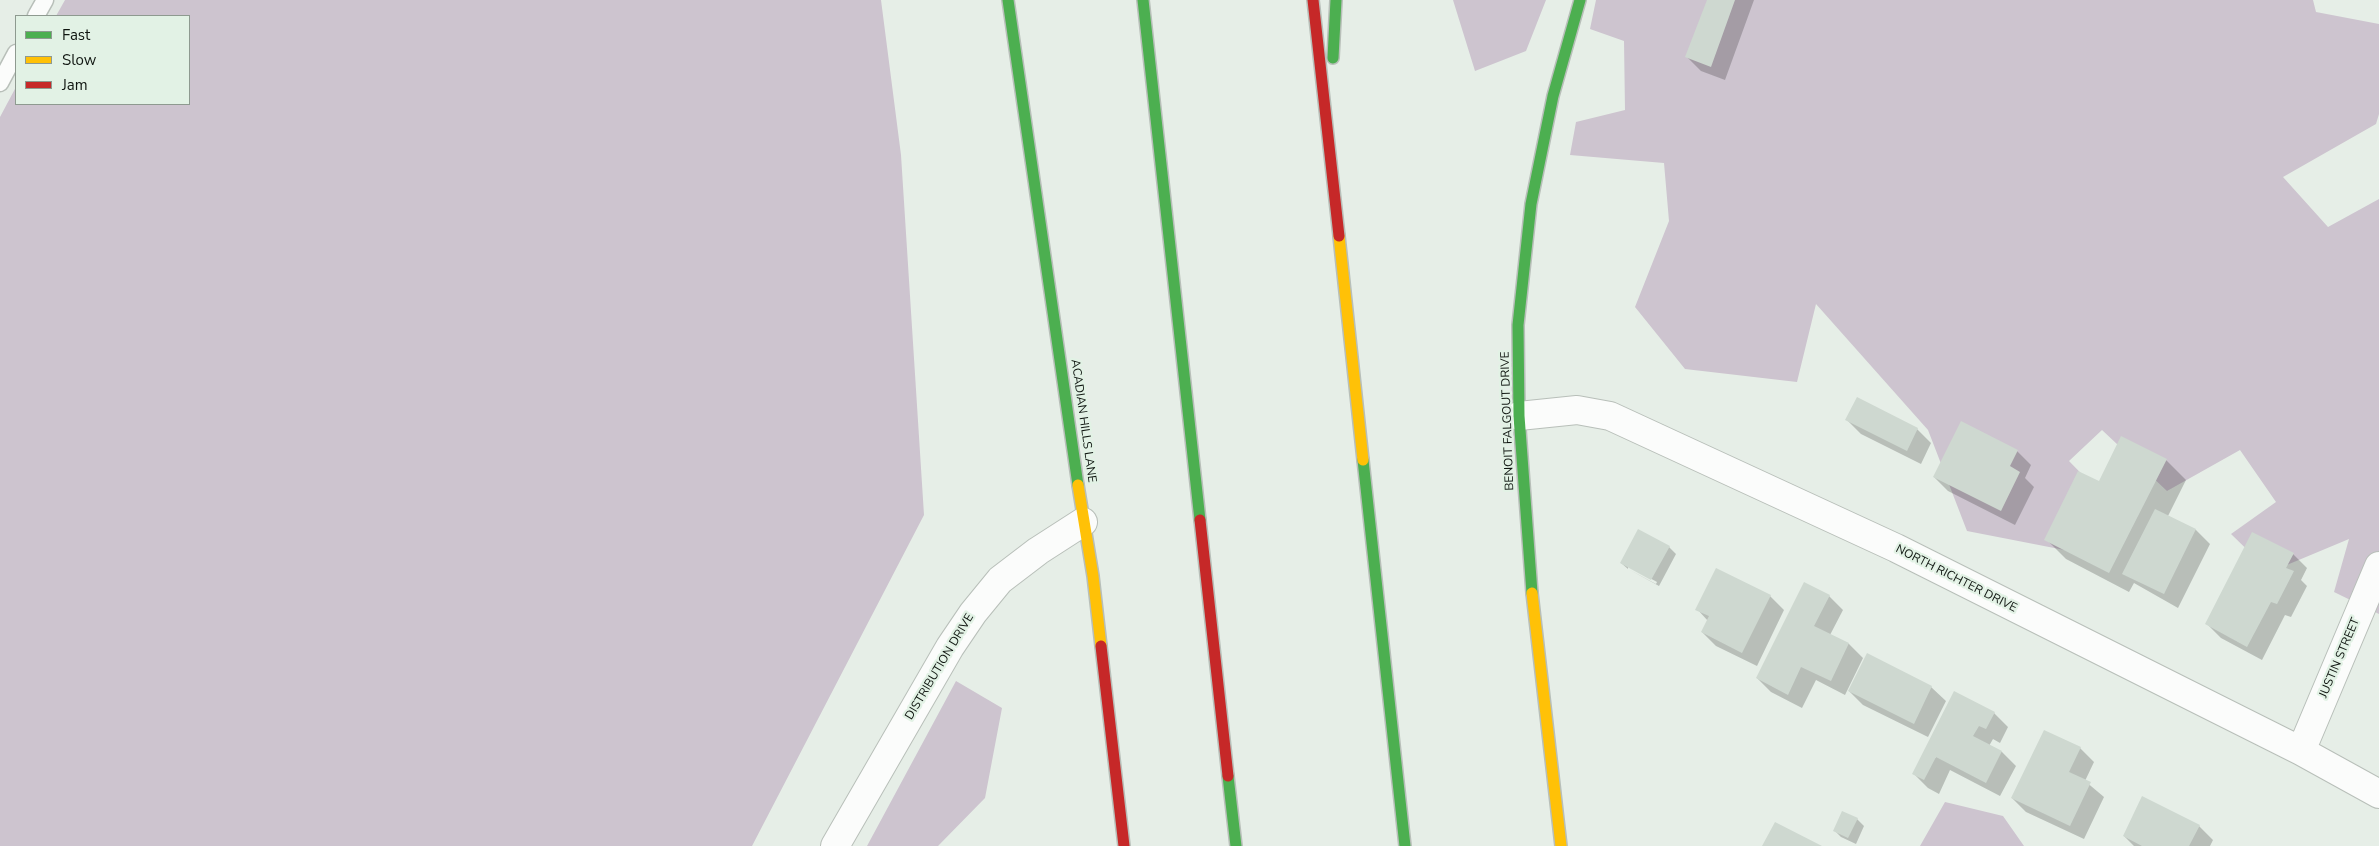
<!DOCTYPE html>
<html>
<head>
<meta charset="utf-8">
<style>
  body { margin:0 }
  #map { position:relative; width:2379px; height:846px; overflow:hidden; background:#e6eee7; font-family:"Nunito Sans",sans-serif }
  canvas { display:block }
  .legend { position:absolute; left:15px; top:15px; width:175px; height:90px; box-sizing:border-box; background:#e2f2e5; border:1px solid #8e9a90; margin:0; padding:6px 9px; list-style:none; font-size:15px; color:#0f1510 }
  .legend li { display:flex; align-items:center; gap:10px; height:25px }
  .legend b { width:25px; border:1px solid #8e9a90 }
</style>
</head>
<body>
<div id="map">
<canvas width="2379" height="846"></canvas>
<ul class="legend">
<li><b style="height:6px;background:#4caf50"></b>Fast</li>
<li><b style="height:6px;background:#ffc107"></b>Slow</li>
<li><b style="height:6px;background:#c62828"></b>Jam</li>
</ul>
</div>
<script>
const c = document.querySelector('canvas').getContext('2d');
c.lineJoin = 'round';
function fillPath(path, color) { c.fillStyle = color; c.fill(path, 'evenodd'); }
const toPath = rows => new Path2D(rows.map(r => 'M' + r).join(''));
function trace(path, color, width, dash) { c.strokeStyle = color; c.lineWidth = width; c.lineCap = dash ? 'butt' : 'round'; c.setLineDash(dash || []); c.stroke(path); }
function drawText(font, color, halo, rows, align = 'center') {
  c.font = font + ' "Nunito Sans",sans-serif'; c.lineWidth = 4.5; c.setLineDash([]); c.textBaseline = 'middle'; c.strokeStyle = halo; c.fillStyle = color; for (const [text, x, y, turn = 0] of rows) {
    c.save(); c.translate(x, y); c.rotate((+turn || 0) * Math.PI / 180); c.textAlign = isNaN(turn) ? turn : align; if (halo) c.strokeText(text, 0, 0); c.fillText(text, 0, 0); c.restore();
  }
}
fillPath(toPath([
  [65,0,881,0,901,155,924,515,752,846,0,846,0,117,16,87,16,104,189,104,189,16,56,16],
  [1453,0,1546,0,1526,51,1475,71],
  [1596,0,2313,0,2316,12,2379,24,2379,114,2376,124,2283,177,2328,227,2379,199,2379,614,2334,592,2349,539,2270,572,2231,534,2276,502,2240,450,2167,491,2102,430,2069,461,2110,503,2085,554,1967,531,1928,430,1816,304,1797,382,1685,369,1635,307,1669,221,1664,163,1570,155,1576,122,1625,110,1624,41,1590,29],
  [956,681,1002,708,985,798,938,846,867,846],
  [1945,802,2003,816,2024,846,1920,846]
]), '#cdc4cf');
fillPath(toPath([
  [1708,0,1754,0,1725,80,1701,71,1687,57],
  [1847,420,1917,429,1931,443,1921,464,1861,434],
  [1962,423,2017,451,2031,465,2025,478,2034,487,2015,525,1948,491,1934,477],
  [2166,460,2186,480,2168,516,2196,530,2210,544,2178,608,2134,583,2129,592,2066,559,2046,539,2099,483],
  [1669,547,1676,554,1659,586,1628,569,1621,563],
  [1628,566,1657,582,1656,584,1628,569],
  [2293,554,2307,568,2301,580,2307,586,2291,617,2285,615,2262,660,2221,638,2207,624],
  [1717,570,1770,596,1784,610,1757,666,1716,646,1702,632,1708,621,1697,609],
  [1829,596,1843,610,1830,635,1849,644,1863,658,1845,695,1816,680,1802,708,1771,692,1757,678],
  [1931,687,1946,701,1928,737,1863,705,1849,691],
  [1994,713,2008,727,2000,743,1993,739,1989,746,2002,752,2016,766,2000,796,1950,770,1939,794,1928,788,1914,774],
  [2080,748,2094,762,2085,781,2104,797,2084,839,2026,812,2012,798],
  [1857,819,1864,826,1856,844,1841,837,1834,830],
  [2199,826,2213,840,2210,846,2134,846,2124,836]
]), '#0003');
fillPath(toPath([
  [1707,0,1735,0,1711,67,1685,57],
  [1857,397,1918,428,1907,451,1845,420],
  [1961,421,2018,450,2010,466,2020,472,2001,511,1933,477],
  [2121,436,2167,459,2109,573,2044,540,2078,471,2099,481],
  [2155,509,2196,529,2164,594,2122,574],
  [1638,529,1670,546,1651,580,1620,563],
  [2252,532,2294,553,2286,568,2294,571,2277,604,2271,602,2247,647,2205,624],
  [1716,568,1771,595,1742,653,1701,632,1709,616,1695,610],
  [1804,582,1830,595,1814,626,1849,643,1831,681,1801,667,1788,695,1756,678],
  [1867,653,1932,686,1914,724,1848,691],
  [1954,691,1995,712,1986,729,1979,726,1973,736,2002,751,1986,783,1936,757,1924,780,1912,774],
  [2044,730,2081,747,2069,772,2091,782,2070,826,2011,798],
  [2142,796,2200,825,2189,846,2142,846,2123,836],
  [1842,811,1858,818,1848,838,1833,831],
  [1775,822,1822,846,1762,846]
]), '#ced8d0');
const lane = toPath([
  [36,16,45,0],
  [0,83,16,53]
]);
const street = toPath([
  [1519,416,1577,410,1610,416,1896,548,2301,751,2379,794],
  [2301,751,2379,566],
  [835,846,950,647,973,613,1000,580,1038,551,1083,522]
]);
const fast = toPath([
  [1008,0,1078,485],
  [1143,0,1200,520],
  [1333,58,1336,0],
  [1363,460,1405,846],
  [1532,593,1519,416,1518,325,1531,204,1553,96,1580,0],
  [1228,776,1236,846]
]);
const slow = toPath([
  [1339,236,1363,460],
  [1078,485,1093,576,1101,646],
  [1532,593,1561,846]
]);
const jam = toPath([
  [1313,0,1339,236],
  [1200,520,1228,776],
  [1101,646,1124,846]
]);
trace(lane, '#b8bfb9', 19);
trace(street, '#b8bfb9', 30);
trace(fast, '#b8bfb9', 14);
trace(slow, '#b8bfb9', 14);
trace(jam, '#b8bfb9', 14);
trace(lane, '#fbfcfb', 16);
trace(street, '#fbfcfb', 28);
trace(fast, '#4caf50', 11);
trace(slow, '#ffc107', 11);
trace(jam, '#c62828', 11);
drawText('12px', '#0f1510', '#e2f2e5', [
  ["ACADIAN HILLS LANE",1083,421,82],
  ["BENOIT FALGOUT DRIVE",1508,421,-92],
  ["NORTH RICHTER DRIVE",1956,579,27],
  ["JUSTIN STREET",2340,658,-67],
  ["DISTRIBUTION DRIVE",940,667,-59]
]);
</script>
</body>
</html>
